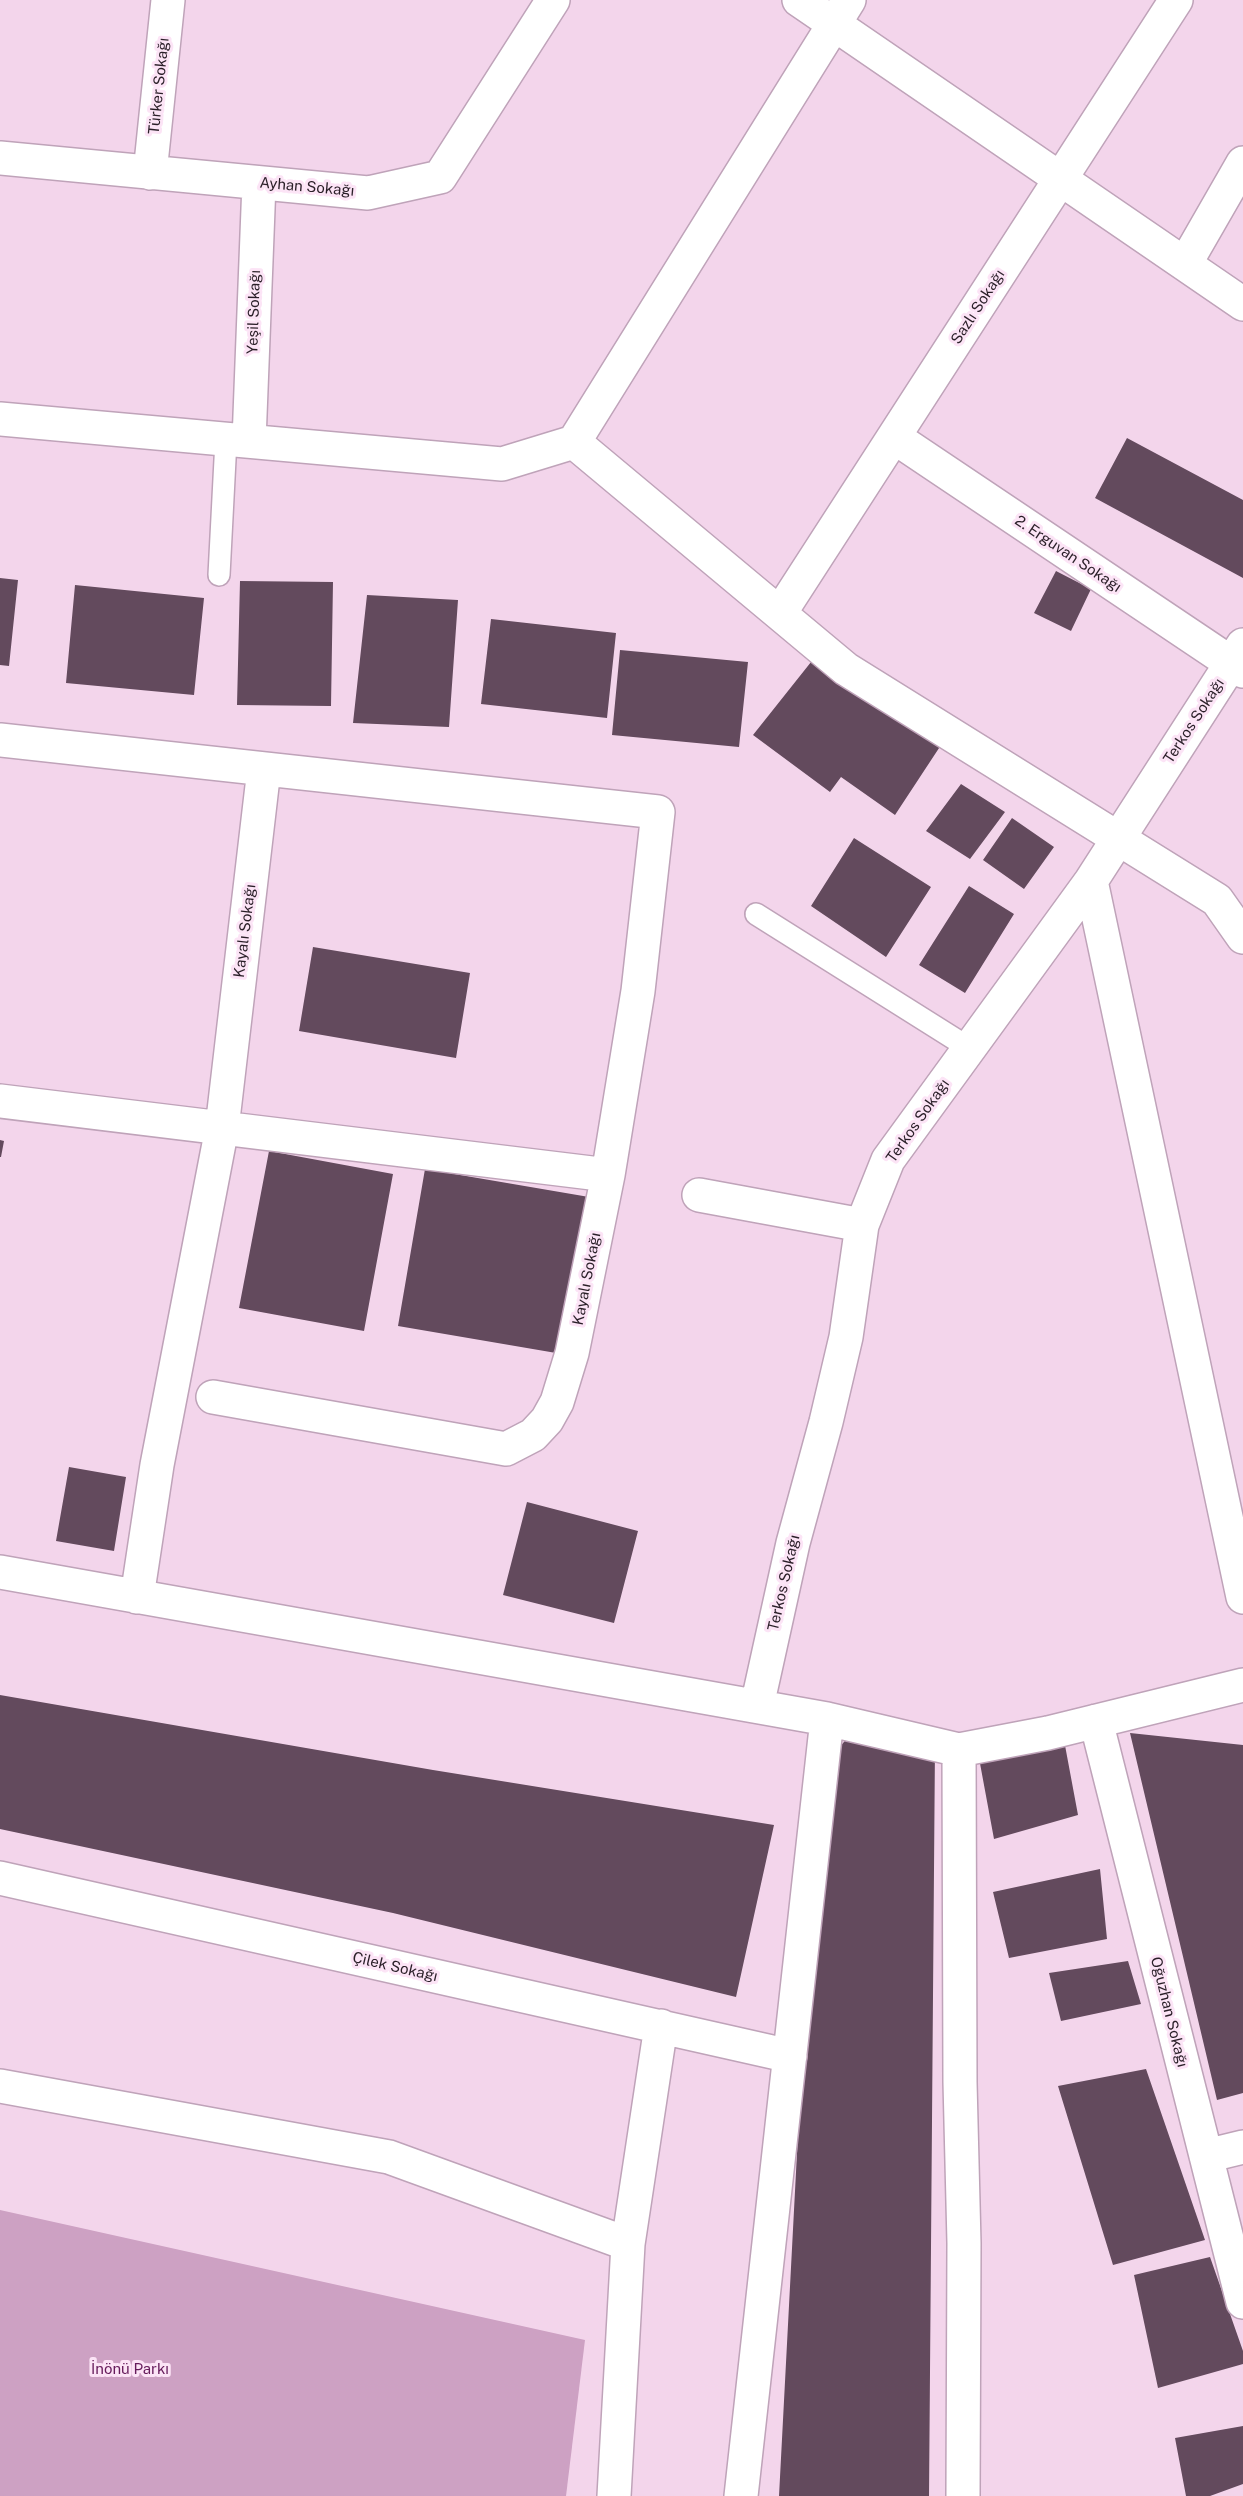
<!DOCTYPE html>
<html>
<head>
<meta charset="utf-8">
<style>
  body { margin:0 }
  canvas { display:block; background:#f3d5eb }
</style>
</head>
<body>
<canvas width="1243" height="2496"></canvas>
<script>
const c = document.querySelector('canvas').getContext('2d');
c.lineJoin = 'round';
function fillPath(path, color) { c.fillStyle = color; c.fill(path, 'evenodd'); }
const toPath = rows => new Path2D(rows.map(r => 'M' + r).join(''));
function trace(path, color, width, dash) { c.strokeStyle = color; c.lineWidth = width; c.lineCap = dash ? 'butt' : 'round'; c.setLineDash(dash || []); c.stroke(path); }
function drawText(font, color, halo, rows, align = 'center') {
  c.font = font + ' "Public Sans",sans-serif'; c.lineWidth = 6; c.setLineDash([]); c.textBaseline = 'middle'; c.strokeStyle = halo; c.fillStyle = color; for (const [text, x, y, turn = 0] of rows) {
    c.save(); c.translate(x, y); c.rotate((+turn || 0) * Math.PI / 180); c.textAlign = isNaN(turn) ? turn : align; if (halo) c.strokeText(text, 0, 0); c.fillText(text, 0, 0); c.restore();
  }
}
fillPath(toPath([
  [0,2210,585,2340,566,2496,0,2496]
]), '#cda1c3');
fillPath(toPath([
  [1127,438,1243,500,1243,578,1095,498],
  [1056,571,1091,589,1071,631,1034,613],
  [0,578,18,580,9,666,0,665],
  [240,581,333,582,331,706,237,705],
  [75,585,204,598,194,695,66,683],
  [367,595,458,600,449,727,353,723],
  [491,619,616,633,607,718,481,704],
  [620,650,748,662,739,747,612,735],
  [815,657,943,742,895,815,841,777,830,792,753,735],
  [961,784,1005,812,970,859,926,831],
  [1012,818,1054,847,1024,889,983,860],
  [854,838,931,887,886,957,811,906],
  [969,886,1014,914,965,993,919,965],
  [313,947,470,973,456,1058,299,1031],
  [0,1140,4,1141,1,1157,0,1157],
  [269,1151,393,1174,364,1331,239,1308],
  [425,1169,589,1197,562,1354,398,1326],
  [69,1467,126,1477,114,1551,56,1541],
  [527,1502,638,1531,614,1623,503,1595],
  [0,1695,433,1770,774,1825,736,1997,393,1913,0,1829],
  [858,1726,935,1744,929,2496,779,2496,813,1848,822,1767],
  [1130,1733,1243,1745,1243,2093,1217,2100],
  [1064,1740,1078,1815,994,1839,979,1758],
  [1100,1869,1107,1939,1009,1958,993,1892],
  [1128,1961,1141,2004,1061,2021,1049,1973],
  [1146,2069,1205,2240,1113,2265,1058,2086],
  [1210,2257,1243,2351,1243,2364,1158,2388,1134,2275],
  [1243,2426,1243,2484,1210,2496,1186,2496,1175,2438]
]), '#634a5d');
const service = toPath([
  [219,575,226,440],
  [756,914,969,1048]
]);
const minor = toPath([
  [799,0,1243,304],
  [0,158,368,193,440,177,553,0],
  [150,173,168,0],
  [1185,264,1243,163],
  [0,419,502,464,574,442,849,0],
  [894,437,1243,671],
  [249,441,259,183],
  [574,442,846,669,1217,900,1243,937],
  [780,613,1176,0],
  [0,740,658,812,638,991,608,1175,572,1353,557,1402,547,1420,533,1435,506,1449,213,1397],
  [1091,881,1243,1597],
  [0,1101,608,1175],
  [699,1195,862,1225],
  [0,1572,827,1719,959,1750,1048,1733,1243,1685],
  [137,1597,157,1465,222,1128,264,769],
  [757,1706,793,1543,826,1422,846,1337,862,1225,888,1160,1091,881,1243,645],
  [1096,1721,1243,2302],
  [959,1750,960,2082,964,2243,963,2496],
  [0,1878,790,2056],
  [0,2086,389,2157,628,2244,661,2026],
  [1206,2156,1243,2147],
  [614,2496,628,2244],
  [741,2496,827,1719]
]);
trace(service, '#bfa3b9', 24);
trace(minor, '#bfa3b9', 36);
trace(service, '#fff', 21);
trace(minor, '#fff', 33);
drawText('15px', '#2a1f28', '#fce4f6', [
  ["Türker Sokağı",159,86,-84],
  ["Ayhan Sokağı",307,187,5],
  ["Sazlı Sokağı",978,307,-57],
  ["Yeşil Sokağı",254,312,-88],
  ["2. Erguvan Sokağı",1068,554,34],
  ["Terkos Sokağı",1194,721,-57],
  ["Kayalı Sokağı",245,931,-83],
  ["Terkos Sokağı",918,1121,-55],
  ["Kayalı Sokağı",587,1279,-79],
  ["Terkos Sokağı",784,1583,-77],
  ["Çilek Sokağı",395,1967,13],
  ["Oğuzhan Sokağı",1169,2012,76]
]);
drawText('15px', '#661c5b', '#fce4f6', [
  ["İnönü Parkı",130,2369]
]);
</script>
</body>
</html>
